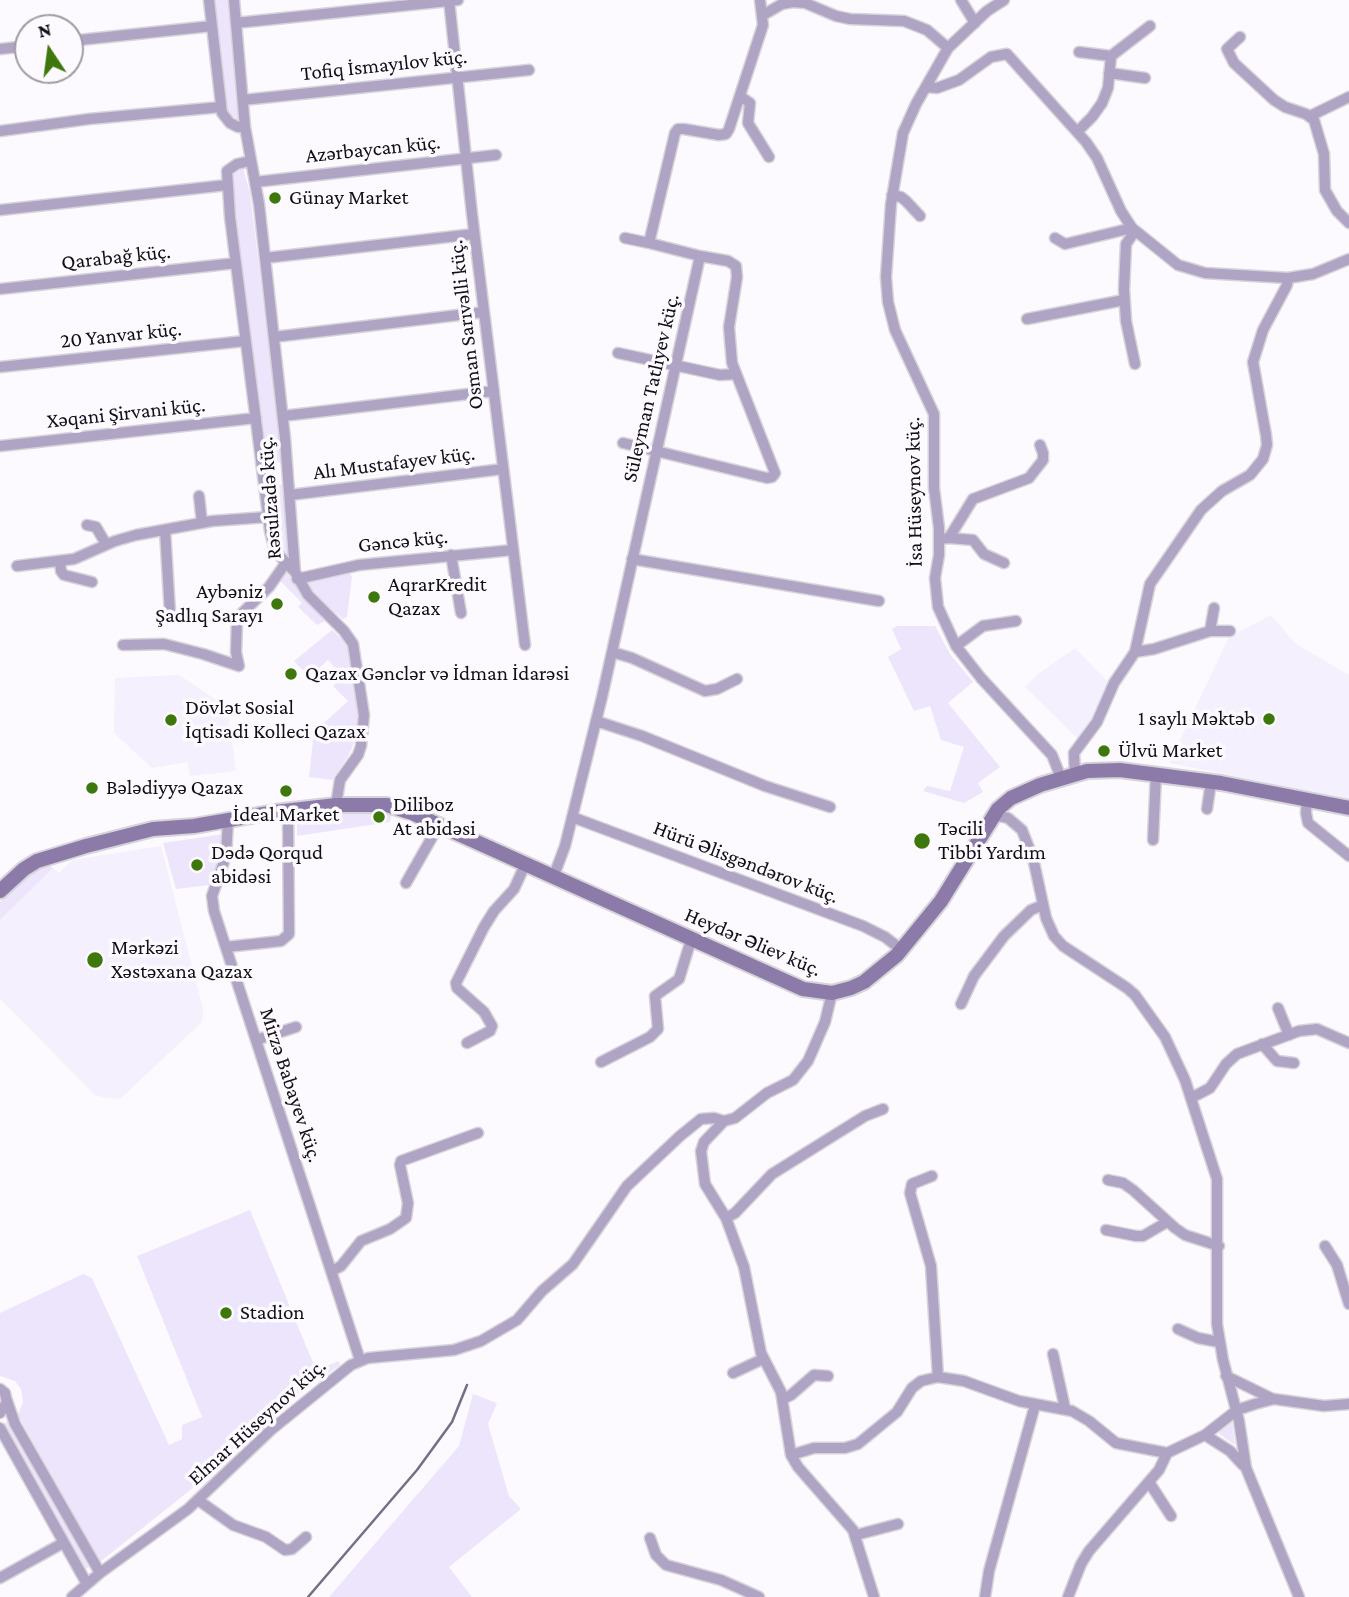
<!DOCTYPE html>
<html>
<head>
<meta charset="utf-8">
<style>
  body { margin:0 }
  #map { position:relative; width:1349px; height:1597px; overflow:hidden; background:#fcfaff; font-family:"Crimson Pro",serif }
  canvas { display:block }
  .north { position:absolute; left:14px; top:14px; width:70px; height:70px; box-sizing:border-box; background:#fcfaff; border:2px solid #9e9ca2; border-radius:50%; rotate:347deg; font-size:19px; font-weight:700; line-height:28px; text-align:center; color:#110e16 }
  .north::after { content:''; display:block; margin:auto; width:24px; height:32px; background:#3e770b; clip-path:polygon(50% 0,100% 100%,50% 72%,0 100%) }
</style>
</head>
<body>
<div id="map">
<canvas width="1349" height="1597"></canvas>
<div class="north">N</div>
</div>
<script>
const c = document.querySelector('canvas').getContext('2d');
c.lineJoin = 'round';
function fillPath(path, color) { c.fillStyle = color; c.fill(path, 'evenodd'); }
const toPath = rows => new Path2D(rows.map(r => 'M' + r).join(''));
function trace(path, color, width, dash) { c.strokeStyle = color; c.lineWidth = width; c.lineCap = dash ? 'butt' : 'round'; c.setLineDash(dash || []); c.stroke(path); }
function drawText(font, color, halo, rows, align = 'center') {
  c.font = font + ' "Crimson Pro",serif'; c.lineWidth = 7; c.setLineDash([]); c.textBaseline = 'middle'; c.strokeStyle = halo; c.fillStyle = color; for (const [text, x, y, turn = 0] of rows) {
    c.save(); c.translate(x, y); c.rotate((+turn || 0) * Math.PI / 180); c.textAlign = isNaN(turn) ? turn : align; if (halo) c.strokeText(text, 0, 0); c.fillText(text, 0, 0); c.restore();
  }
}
fillPath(toPath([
  [1271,615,1296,644,1349,675,1349,799,1169,763,1229,637],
  [1075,648,1108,682,1092,722,1077,738,1025,687,1038,674],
  [179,675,227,707,236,771,190,776,187,762,152,768,114,733,115,678],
  [161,846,203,1009,202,1022,120,1099,96,1096,0,999,0,920,53,868,59,873,72,860]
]), '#f4f0fd');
fillPath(toPath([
  [213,0,228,0,239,121,228,112,225,105],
  [243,168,250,193,283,462,266,464,231,182,233,175],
  [286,484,290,556,285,557,275,518,270,486],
  [349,570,352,577,347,617,343,619,319,599,306,581],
  [286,572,325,621,317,625,298,607,302,603,280,581],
  [897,626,935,626,950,654,973,682,948,703,1000,767,978,783,983,792,964,803,923,791,927,786,950,791,964,747,941,740,930,706,914,711,888,657,901,649,892,629],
  [332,630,342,639,348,649,357,709,358,732,349,755,332,780,309,777,314,732,348,701,333,686,342,676,328,660,309,677,294,661],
  [378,811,392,814,390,822,297,836,297,819,334,813],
  [224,834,220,862,210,885,176,889,163,843],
  [48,864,53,868,0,920,0,902,29,876],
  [250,1210,316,1370,339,1361,340,1365,302,1391,204,1479,100,1562,18,1415,23,1402,21,1389,15,1381,0,1376,0,1313,83,1274,92,1278,169,1445,182,1439,182,1425,202,1417,137,1256],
  [473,1394,497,1403,488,1424,509,1496,521,1509,449,1567,472,1597,329,1597,459,1446],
  [9,1421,89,1567,83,1570,3,1424],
  [1232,1421,1235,1445,1218,1433]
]), '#ede5fc');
trace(toPath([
  [308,1597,417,1470,452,1422,467,1385]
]), '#766e85', 2.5);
const minor = toPath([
  [209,0,222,113,230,123,238,127,245,127],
  [234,0,245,127,259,204,285,438,295,572,308,595,344,631,353,644,364,715,361,746,358,755,340,780,336,805],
  [449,0,472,214,525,645],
  [961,0,975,23],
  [1004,0,987,11,948,48,916,104,903,133,891,204,886,277,888,302,895,330,934,414,934,488,939,528,939,555,935,578,938,607,956,646,981,678,1052,755,1061,778],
  [763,15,782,4,793,2,805,3,836,16,850,19,904,21,927,30,948,48],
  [236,23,458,0],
  [1240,37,1227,49,1234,63,1274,100,1285,107,1306,114,1314,120,1324,154,1325,190,1337,211,1349,223],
  [70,41,212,26],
  [0,49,28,46],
  [1079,52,1111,56],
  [1109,73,1145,78],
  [926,87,937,88,959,80,991,57,1007,54,1086,142,1097,158,1121,211,1132,228,1178,265,1205,273,1288,278,1313,274,1349,259],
  [740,96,750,103,748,123,769,157],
  [243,100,529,70],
  [1310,116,1349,97],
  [0,131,89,119,221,107],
  [1077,132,1092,117,1102,103,1108,88,1111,56,1150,26],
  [250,161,237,164,227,171,230,217,270,531,275,551,295,572],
  [255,182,496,155],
  [892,195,901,197,906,201,920,216],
  [0,210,227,185],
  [625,238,649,243],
  [1055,238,1065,244,1132,228],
  [265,258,474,234],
  [0,289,236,263],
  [1027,319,1124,300],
  [274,337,484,312],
  [618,353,720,375,736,374],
  [1135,364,1126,321,1124,289,1126,244,1135,231],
  [0,367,245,341],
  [283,416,494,391],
  [623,443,767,478,772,477,775,473,732,363,729,327,737,277,736,266,728,261,700,256],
  [0,446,256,418],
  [290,495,503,469],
  [199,496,202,523],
  [87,525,96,527,106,544],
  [165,530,170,613],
  [949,538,973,540,984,554,1004,563],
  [939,539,949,538,973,499,1029,478,1043,460,1043,453,1040,445],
  [451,555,461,613],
  [632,559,879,601],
  [60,562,61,571,64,575,92,582],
  [17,566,74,559,115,541,136,535,212,521,268,517],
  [297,579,359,565,513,550],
  [1210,631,1214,608],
  [123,645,164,644,203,654,239,666,236,652,237,618,269,587,285,564],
  [956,646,983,626,1016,621],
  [612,652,632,658,705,691,717,689,737,679],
  [1135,652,1154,649,1210,631,1230,631],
  [596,721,642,736,765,786,830,807],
  [1075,774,1074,753,1097,722,1114,683,1135,652,1150,584,1201,510,1222,491,1250,475,1263,459,1267,445,1266,435,1253,362,1263,330,1287,285,1288,278],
  [1307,798,1306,813,1308,823,1349,856],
  [1207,809,1211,782],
  [994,815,1008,818,1022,830,1033,858,1046,918,1054,936,1063,946,1127,988,1135,995,1165,1037,1185,1080,1217,1179,1217,1324,1223,1360,1239,1421,1246,1468,1299,1597],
  [572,817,863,926,885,937,902,950],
  [228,821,226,856,212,896,214,911,360,1360],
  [1153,840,1156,774],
  [553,878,565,846,602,697,700,256,649,243,675,133,678,129,684,129,719,135,726,134,729,129,763,25,760,0],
  [406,883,439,825],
  [226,947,281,941,289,934,288,810],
  [961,1004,974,976,1004,936,1031,910,1043,905],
  [1278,1008,1289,1035],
  [256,1040,296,1027],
  [467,1043,490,1031,492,1026,484,1012,457,988,456,983,484,927,494,911,514,889,525,865],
  [1262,1044,1277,1061,1294,1063],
  [601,1062,650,1037,658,1029,655,996,679,979,691,940],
  [1191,1098,1210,1088,1226,1064,1237,1054,1299,1031,1317,1029,1349,1043],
  [724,1121,704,1142,701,1151,705,1184,726,1218,744,1267,761,1353,781,1392,791,1455,798,1467,853,1530,874,1597],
  [932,1176,912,1184,910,1193,931,1266,938,1377],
  [1108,1180,1123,1183,1133,1190,1175,1228,1185,1235,1219,1246],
  [726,1218,735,1213,772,1174,865,1116,883,1109],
  [1106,1230,1136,1236,1143,1236,1167,1222],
  [1325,1246,1337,1265,1349,1304],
  [332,1271,341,1266,361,1241,390,1229,406,1218,408,1203,400,1165,401,1161,478,1133],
  [1178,1329,1198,1338,1219,1342],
  [1053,1354,1065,1408],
  [733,1373,763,1359],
  [1226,1376,1273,1399],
  [0,1389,5,1393,7,1402,0,1413],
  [6,1398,15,1424,100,1573],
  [783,1399,791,1395,814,1375,828,1376],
  [0,1428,87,1584],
  [1205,1435,1230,1451,1243,1465],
  [791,1455,814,1448,845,1448,858,1444,897,1412,912,1388,921,1381,938,1377,964,1381,1019,1401,1072,1411,1089,1421,1116,1443,1167,1453,1205,1435,1237,1410,1255,1404,1274,1399,1324,1406,1349,1404],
  [1149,1482,1171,1516],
  [198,1500,233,1525,266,1537,285,1550,292,1549,306,1537],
  [856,1535,898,1524],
  [650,1538,656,1555,666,1565,721,1580,759,1597],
  [0,1578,63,1543],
  [72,1597,100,1573,188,1509,272,1429,351,1365,368,1358,454,1350,481,1341,517,1320,542,1291,573,1264,627,1186,680,1136,701,1119,714,1118,724,1121,735,1118,767,1093,793,1080,808,1061,825,1022,832,993],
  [985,1597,989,1571,1035,1405],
  [1068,1597,1081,1564,1089,1551,1159,1470,1167,1453]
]);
const secondary = toPath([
  [0,891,24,869,37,861,86,846,153,829,194,826,275,812,336,805,387,805,412,813,803,989,832,993,851,988,864,982,897,955,941,901,998,809,1011,798,1040,785,1087,771,1120,770,1221,783,1349,808]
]);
trace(minor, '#d6d4da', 13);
trace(secondary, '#d6d4da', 18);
trace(minor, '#b0a4c4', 10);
trace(secondary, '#8c7aa8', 14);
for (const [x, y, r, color] of [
  [275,198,7,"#3e770b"],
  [374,597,7,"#3e770b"],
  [277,604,7,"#3e770b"],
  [291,674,7,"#3e770b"],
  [1269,719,7,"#3e770b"],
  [171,720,7,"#3e770b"],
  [1104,751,7,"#3e770b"],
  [92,788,7,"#3e770b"],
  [286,791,7,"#3e770b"],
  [379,817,7,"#3e770b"],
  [922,841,9,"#3e770b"],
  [197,865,7,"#3e770b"],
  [95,960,9,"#3e770b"],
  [226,1313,7,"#3e770b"]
]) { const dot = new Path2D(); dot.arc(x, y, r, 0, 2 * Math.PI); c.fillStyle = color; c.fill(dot); trace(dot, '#fcfaff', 2.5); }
drawText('21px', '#110e16', '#fcfaff', [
  ["Tofiq İsmayılov küç.",384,65,-6],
  ["Azərbaycan küç.",373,149,-6],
  ["Qarabağ küç.",116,257,-6],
  ["Osman Sarıvəlli küç.",466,325,-97],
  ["20 Yanvar küç.",121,335,-6],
  ["Süleyman Tatlıyev küç.",651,388,-77],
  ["Xəqani Şirvani küç.",126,413,-6],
  ["Alı Mustafayev küç.",394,463,-7],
  ["İsa Hüseynov küç.",914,492,-91],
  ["Rəsulzadə küç.",270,498,-94],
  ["Gəncə küç.",403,541,-6],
  ["Hürü Əlisgəndərov küç.",746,862,21],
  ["Heydər Əliev küç.",753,942,23],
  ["Mirzə Babayev küç.",291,1085,72],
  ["Elmar Hüseynov küç.",257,1422,-42]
]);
drawText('21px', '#110e16', '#fcfaff', [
  ["Günay Market",289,198],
  ["AqrarKredit",388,585],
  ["Qazax",388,609],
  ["Aybəniz",263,592,"right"],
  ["Şadlıq Sarayı",263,616,"right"],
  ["Qazax Gənclər və İdman İdarəsi",305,674],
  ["Dövlət Sosial",185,708],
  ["İqtisadi Kolleci Qazax",185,732],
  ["1 saylı Məktəb",1255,719,"right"],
  ["Ülvü Market",1118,751],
  ["Bələdiyyə Qazax",106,788],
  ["Diliboz",393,805],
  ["At abidəsi",393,829],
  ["İdeal Market",286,815,"center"],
  ["Təcili",938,829],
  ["Tibbi Yardım",938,853],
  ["Dədə Qorqud",211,853],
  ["abidəsi",211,877],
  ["Mərkəzi",111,948],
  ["Xəstəxana Qazax",111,972],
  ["Stadion",240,1313]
], 'left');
</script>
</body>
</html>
